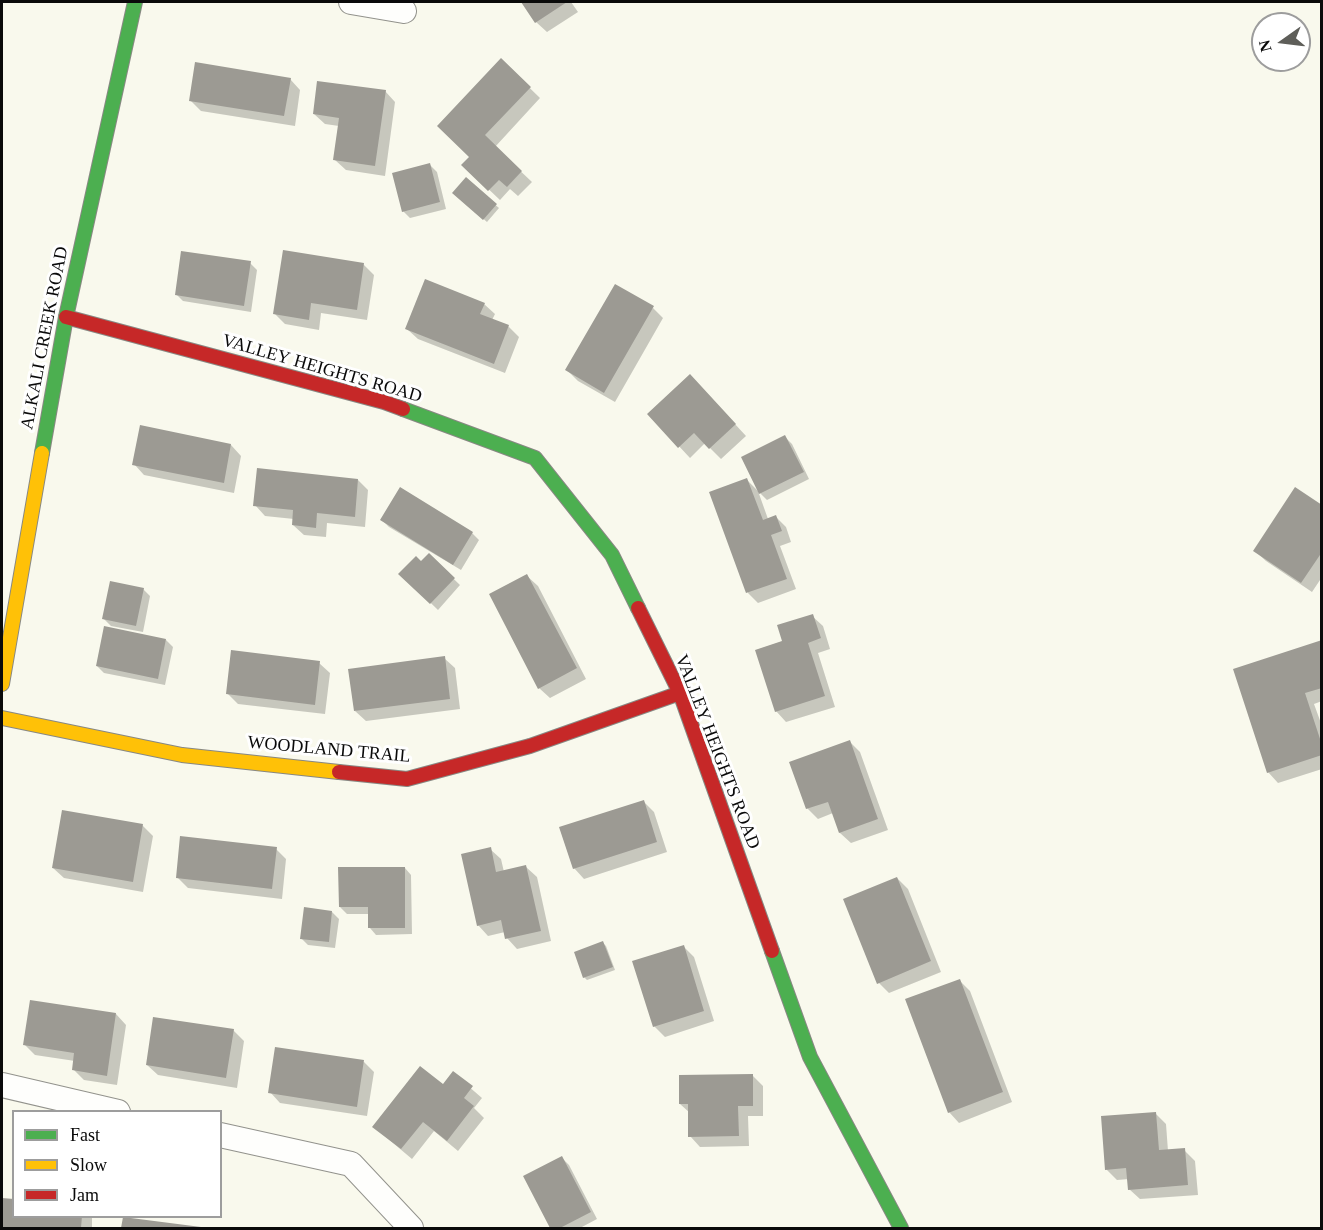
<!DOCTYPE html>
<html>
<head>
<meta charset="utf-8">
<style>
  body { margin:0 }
  #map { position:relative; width:1323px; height:1230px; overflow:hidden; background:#f9f9ed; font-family:Georgia,serif }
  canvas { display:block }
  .frame { position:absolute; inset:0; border:3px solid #0a0a0a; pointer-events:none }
  .legend { position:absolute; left:12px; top:1110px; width:210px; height:108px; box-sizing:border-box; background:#fff; border:2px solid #9d9d9d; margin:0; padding:8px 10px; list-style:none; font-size:18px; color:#0a0a0a }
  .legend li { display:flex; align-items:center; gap:12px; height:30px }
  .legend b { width:30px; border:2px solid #9d9d9d }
  .north { position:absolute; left:1251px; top:12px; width:60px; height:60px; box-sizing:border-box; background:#fff; border:2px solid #9d9d9d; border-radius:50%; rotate:256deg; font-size:16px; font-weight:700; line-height:24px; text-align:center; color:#0a0a0a }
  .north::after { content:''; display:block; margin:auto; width:21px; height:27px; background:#5e5e59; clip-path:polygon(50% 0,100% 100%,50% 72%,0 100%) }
</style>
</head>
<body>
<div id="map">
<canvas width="1323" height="1230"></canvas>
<div class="frame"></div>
<ul class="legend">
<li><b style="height:8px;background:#4caf50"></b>Fast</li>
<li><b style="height:8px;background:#ffc107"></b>Slow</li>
<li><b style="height:8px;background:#c62828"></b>Jam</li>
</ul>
<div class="north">N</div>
</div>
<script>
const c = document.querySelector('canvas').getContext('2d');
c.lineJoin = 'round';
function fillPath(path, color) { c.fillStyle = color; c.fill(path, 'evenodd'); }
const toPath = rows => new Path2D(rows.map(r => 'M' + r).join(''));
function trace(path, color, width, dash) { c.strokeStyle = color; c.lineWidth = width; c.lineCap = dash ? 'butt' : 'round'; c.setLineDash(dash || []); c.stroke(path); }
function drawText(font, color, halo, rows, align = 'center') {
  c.font = font + ' Georgia,serif'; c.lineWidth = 6; c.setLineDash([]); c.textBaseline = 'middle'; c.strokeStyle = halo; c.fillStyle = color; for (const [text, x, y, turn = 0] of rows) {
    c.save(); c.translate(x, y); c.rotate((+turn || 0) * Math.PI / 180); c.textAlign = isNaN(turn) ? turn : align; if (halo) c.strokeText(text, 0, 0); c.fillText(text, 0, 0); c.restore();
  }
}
fillPath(toPath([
  [523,2,571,2,578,12,547,32,536,22],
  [501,60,540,98,495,147,532,182,518,196,510,189,500,200,463,165,471,157],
  [290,79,300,90,295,126,201,111,190,100],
  [385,91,395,102,385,176,346,170,335,160,339,126,325,124,314,114],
  [430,165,437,172,446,209,410,218,403,211],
  [466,179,499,208,487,222,454,193],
  [250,263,257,270,251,312,183,301,176,294],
  [363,264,374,275,367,320,321,313,319,330,285,324,275,314],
  [484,304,495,314,492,320,508,326,519,337,505,373,418,339,407,329],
  [653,308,663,318,615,402,578,381,567,370],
  [700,386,746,436,721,459,705,443,690,458,649,414],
  [785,437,792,444,809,479,767,500,758,491,768,519,775,516,786,527,791,542,780,546,796,589,758,603,748,593,711,493,747,480,759,492],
  [231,445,241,456,234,493,144,475,134,464],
  [358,480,368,490,365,527,327,523,326,537,304,535,293,525,294,519,265,516,255,505],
  [1322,506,1322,577,1312,592,1266,561,1255,551],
  [382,520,472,533,479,540,461,570,389,527],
  [429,555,460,585,438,610,401,574,421,564],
  [527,576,538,586,586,679,550,698,539,688],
  [143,589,150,596,143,632,111,626,104,619],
  [812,616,823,626,830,649,818,653,835,707,786,722,776,711,784,642],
  [166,640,173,647,165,685,104,673,97,666],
  [1322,642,1322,701,1314,704,1322,726,1322,769,1278,783,1268,772],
  [444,658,455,668,460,709,366,721,355,711],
  [319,663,330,673,325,714,238,704,227,693],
  [850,742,860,752,888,830,851,843,840,833,833,813,818,819,807,808],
  [644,802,654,812,667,852,584,879,574,868],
  [142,825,153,836,143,892,64,878,53,868],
  [276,849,286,859,282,899,188,888,177,877],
  [490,849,501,859,504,872,526,867,537,877,551,941,517,949,507,938,505,932,488,936,478,925],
  [405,868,411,875,412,934,376,935,370,928,370,914,347,914,340,907],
  [897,878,908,889,941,972,889,993,879,983],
  [332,912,339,919,335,948,308,945,301,938],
  [603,943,606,946,615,970,587,980,584,977],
  [684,947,694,957,714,1021,665,1037,654,1026],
  [959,980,970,991,1012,1102,959,1123,949,1112],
  [116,1014,126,1025,117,1085,84,1080,74,1070,75,1061,35,1055,25,1045],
  [233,1030,244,1041,237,1088,158,1075,147,1065],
  [364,1062,374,1072,367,1116,280,1103,270,1092],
  [453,1073,482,1098,474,1108,484,1118,458,1151,434,1131,412,1159,374,1127,443,1086],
  [753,1076,763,1086,763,1116,748,1116,749,1146,700,1147,690,1136,690,1113,680,1104],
  [1155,1113,1166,1124,1168,1151,1184,1150,1195,1161,1198,1195,1140,1199,1129,1189,1129,1179,1117,1180,1106,1169],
  [562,1158,569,1165,597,1219,580,1228,552,1228,525,1177],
  [2,1200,14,1201,14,1216,92,1216,92,1228,2,1228],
  [124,1218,200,1228,123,1228]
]), '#0003');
fillPath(toPath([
  [521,2,567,2,535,23],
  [501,58,531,87,485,135,522,171,507,187,499,180,488,191,461,165,469,157,437,126],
  [195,62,291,78,284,116,189,101],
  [317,81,386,90,375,166,333,160,339,118,313,114],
  [430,163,440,202,402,212,392,173],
  [466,177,497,204,483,220,452,193],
  [283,250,364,263,357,310,311,303,309,320,273,314],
  [181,251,251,261,244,306,175,295],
  [425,279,485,303,480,314,509,325,494,364,405,329],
  [615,284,654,306,604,393,565,370],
  [690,374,736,424,709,449,694,433,678,448,647,414],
  [140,425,231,444,224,483,132,465],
  [785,435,804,472,759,494,741,457],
  [257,468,358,479,355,517,317,513,316,528,292,525,293,510,253,506],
  [747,478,763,520,776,515,782,531,771,535,787,579,746,593,709,492],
  [400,487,473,532,453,565,380,520],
  [1295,487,1322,505,1322,552,1301,583,1253,551],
  [429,553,455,578,430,604,398,574,416,556,421,561],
  [527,574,577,668,538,689,489,594],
  [110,581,144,588,136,626,102,619],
  [813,614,821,638,808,643,825,696,775,712,755,650,782,641,777,625],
  [104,626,166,639,158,679,96,666],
  [1322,640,1322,688,1305,693,1322,745,1322,755,1267,773,1233,669],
  [231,650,320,661,315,705,226,694],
  [445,656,450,699,354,711,348,669],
  [850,740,878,819,839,833,828,802,806,809,789,762],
  [644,800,657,842,573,869,559,827],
  [62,810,143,824,133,882,52,868],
  [180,836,277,847,272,889,176,878],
  [491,847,496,872,526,865,541,931,505,939,501,920,477,926,461,854],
  [338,867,405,867,405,928,368,928,368,907,339,907],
  [897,877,931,961,877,984,843,899],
  [304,907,332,911,329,942,300,939],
  [603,941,613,967,583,978,574,952],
  [684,945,704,1011,653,1027,632,961],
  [960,979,1003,1092,948,1113,905,999],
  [30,1000,116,1013,107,1076,72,1070,74,1053,23,1045],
  [153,1017,234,1029,226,1078,146,1065],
  [275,1047,364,1060,357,1107,268,1093],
  [420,1066,443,1084,453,1071,473,1086,464,1098,474,1106,447,1141,423,1122,401,1149,372,1127],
  [753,1074,753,1106,738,1106,739,1136,688,1137,688,1104,679,1104,679,1075],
  [1156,1112,1159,1150,1185,1148,1188,1185,1128,1190,1126,1168,1105,1170,1101,1116],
  [562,1156,591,1212,560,1228,550,1228,523,1176],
  [2,1198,14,1199,14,1216,82,1216,81,1228,2,1228],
  [123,1217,201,1227,201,1228,121,1228]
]), '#9c9a93');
const street = toPath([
  [351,2,404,11],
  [2,1085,118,1112],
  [220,1135,351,1164,411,1228]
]);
const fast = toPath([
  [403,409,535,458,612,555,638,608],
  [42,453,66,317,135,2],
  [772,951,810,1057,901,1228]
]);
const slow = toPath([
  [2,684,42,453],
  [2,718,182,755,339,772]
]);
const jam = toPath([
  [66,317,384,402,403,409],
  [638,608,680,693,772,951],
  [339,772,407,779,530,746,680,693]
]);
trace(street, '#92928c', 26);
trace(fast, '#888883', 16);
trace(slow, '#888883', 16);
trace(jam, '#888883', 16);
trace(street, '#fefefc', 24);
trace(fast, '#4caf50', 14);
trace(slow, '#ffc107', 14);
trace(jam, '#c62828', 14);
drawText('18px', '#0a0a0a', '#fff', [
  ["ALKALI CREEK ROAD",45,338,-79],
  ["VALLEY HEIGHTS ROAD",322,369,16],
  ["WOODLAND TRAIL",329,750,5],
  ["VALLEY HEIGHTS ROAD",717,752,69]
]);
</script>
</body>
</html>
